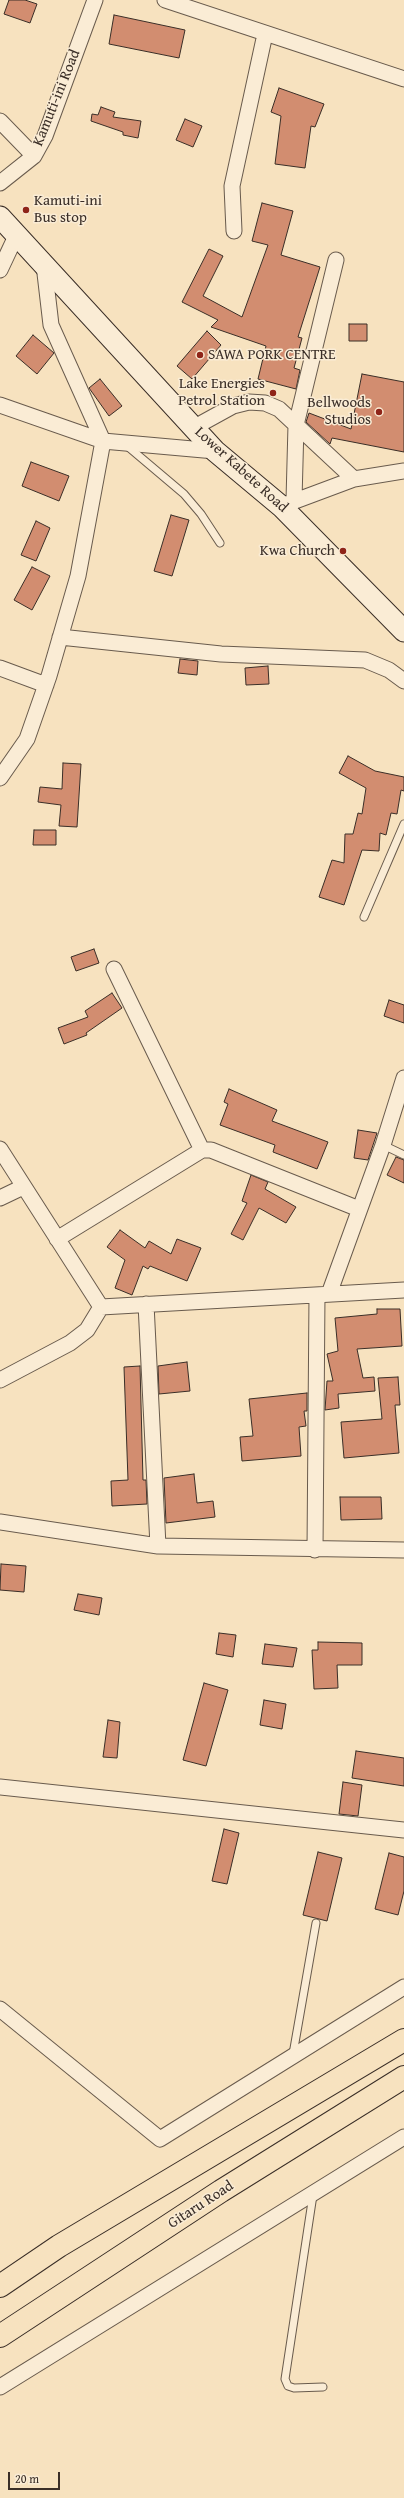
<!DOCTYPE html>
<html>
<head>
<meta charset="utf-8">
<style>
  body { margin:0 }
  #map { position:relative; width:404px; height:2498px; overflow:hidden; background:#f7e2bf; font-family:"Gentium Book Plus",serif }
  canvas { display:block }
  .scale { position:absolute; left:8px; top:2472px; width:52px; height:18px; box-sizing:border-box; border:2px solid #3a2e27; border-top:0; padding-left:5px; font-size:12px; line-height:14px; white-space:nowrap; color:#3a2e27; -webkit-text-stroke:3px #faecd5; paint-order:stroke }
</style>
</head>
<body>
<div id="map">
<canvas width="404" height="2498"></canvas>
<div class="scale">20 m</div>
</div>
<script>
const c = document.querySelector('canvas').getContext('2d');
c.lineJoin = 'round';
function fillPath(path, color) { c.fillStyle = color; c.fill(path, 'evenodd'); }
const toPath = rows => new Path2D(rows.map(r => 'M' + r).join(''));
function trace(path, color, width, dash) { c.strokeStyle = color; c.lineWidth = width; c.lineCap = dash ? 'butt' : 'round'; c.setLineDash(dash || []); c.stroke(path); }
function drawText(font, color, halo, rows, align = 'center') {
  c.font = font + ' "Gentium Book Plus",serif'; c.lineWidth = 3; c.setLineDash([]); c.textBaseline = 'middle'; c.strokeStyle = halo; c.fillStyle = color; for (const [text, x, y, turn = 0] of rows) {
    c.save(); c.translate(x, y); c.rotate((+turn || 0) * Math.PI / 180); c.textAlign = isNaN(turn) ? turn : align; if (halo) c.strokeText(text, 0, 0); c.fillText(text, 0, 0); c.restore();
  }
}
const building = toPath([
  [9,0,25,0,37,4,30,23,4,14,9,0],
  [114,15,185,30,179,58,109,44,114,15],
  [279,88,324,104,315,127,311,126,305,168,275,164,281,116,271,112,279,88],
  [101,107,115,112,113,117,141,121,138,138,123,135,123,132,91,121,92,114,98,115,101,107],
  [185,119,202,126,193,147,176,140,185,119],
  [262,203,293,211,281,255,320,267,298,337,302,338,294,368,300,370,296,389,258,379,266,346,211,327,218,320,182,302,209,249,223,256,203,296,242,317,268,245,252,241,262,203],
  [349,324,367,324,367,341,349,341,349,324],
  [207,331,221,345,192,379,177,366,207,331],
  [33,335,54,353,37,374,16,356,33,335],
  [362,374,404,382,404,452,332,438,330,444,306,422,309,413,351,429,362,374],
  [100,379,122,406,109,416,89,388,100,379],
  [31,462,69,476,59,501,22,486,31,462],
  [171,515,189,520,172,576,154,571,171,515],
  [36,521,50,528,36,561,21,555,36,521],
  [32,567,50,576,32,610,14,600,32,567],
  [180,659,198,661,197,675,178,673,180,659],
  [268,666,269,684,246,685,245,668,268,666],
  [348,756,375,771,404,777,404,791,401,790,397,814,391,813,386,835,380,833,379,851,362,850,344,905,319,897,332,860,344,863,345,834,353,834,358,813,362,814,366,788,339,773,348,756],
  [63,763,81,764,77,827,59,826,61,805,38,802,40,787,62,789,63,763],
  [34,830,56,830,56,845,33,845,34,830],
  [94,949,99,963,76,971,71,957,94,949],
  [112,993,122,1008,86,1033,87,1035,64,1044,58,1028,88,1017,85,1011,112,993],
  [389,1000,404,1005,404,1023,384,1016,389,1000],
  [229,1089,277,1110,272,1121,328,1142,317,1169,273,1152,275,1145,220,1125,228,1104,224,1102,229,1089],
  [358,1130,377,1133,368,1160,354,1158,358,1130],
  [396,1157,404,1160,404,1183,387,1175,396,1157],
  [251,1175,268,1182,265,1189,296,1207,286,1223,259,1208,243,1240,231,1234,247,1203,242,1201,251,1175],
  [120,1230,145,1248,149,1241,171,1254,177,1239,201,1248,187,1281,150,1266,148,1269,143,1266,132,1295,115,1288,125,1260,107,1247,120,1230],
  [377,1309,400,1309,402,1346,357,1349,363,1378,374,1377,375,1391,338,1394,339,1408,325,1410,327,1381,333,1381,327,1354,338,1351,335,1318,377,1314,377,1309],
  [187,1362,190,1391,159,1394,158,1366,187,1362],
  [140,1366,143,1480,146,1480,147,1504,112,1506,111,1481,128,1480,124,1367,140,1366],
  [398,1377,400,1405,395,1405,399,1453,344,1458,341,1422,382,1419,378,1378,398,1377],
  [307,1393,307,1411,304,1411,306,1426,299,1427,301,1456,242,1461,240,1437,253,1436,249,1399,307,1393],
  [194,1474,197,1503,213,1501,215,1517,166,1523,164,1478,194,1474],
  [340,1497,381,1497,382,1519,341,1520,340,1497],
  [1,1564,26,1566,24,1592,0,1590,1,1564],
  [78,1594,102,1598,99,1615,74,1610,78,1594],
  [219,1633,236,1635,233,1657,216,1654,219,1633],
  [318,1642,362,1643,362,1665,337,1665,338,1688,314,1689,312,1650,318,1650,318,1642],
  [265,1644,297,1648,293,1667,262,1664,265,1644],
  [204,1683,228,1690,206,1766,183,1760,204,1683],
  [264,1700,286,1704,282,1729,260,1725,264,1700],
  [108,1720,120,1722,117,1758,103,1757,108,1720],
  [356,1751,404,1758,404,1786,352,1778,356,1751],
  [343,1782,362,1785,358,1816,339,1814,343,1782],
  [224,1829,239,1833,227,1884,212,1881,224,1829],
  [318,1852,342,1858,327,1921,303,1915,318,1852],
  [389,1853,404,1857,404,1891,398,1915,375,1909,389,1853]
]);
fillPath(building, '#d28d70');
trace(building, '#3a2e27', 1);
const lane = toPath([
  [126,445,184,494,201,514,220,543],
  [364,917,404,824],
  [383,1145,404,1155],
  [293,2054,316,1923],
  [313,2195,285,2379,288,2386,294,2388,323,2387]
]);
const street = toPath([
  [165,0,404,79],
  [0,121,34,156],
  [0,183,34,156,45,136,95,0],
  [234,231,232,186,265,34],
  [0,270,16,236],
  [0,405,103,441,215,451],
  [193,428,233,406,249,402,265,403,279,409,354,479],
  [294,500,296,425,336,260],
  [287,504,354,479,404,471],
  [60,637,221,654,365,660,389,670,404,681],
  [0,668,46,685],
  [0,778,27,739,49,676,78,576,103,441,51,325,44,265],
  [114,969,202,1150],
  [0,1149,101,1307,404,1290],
  [0,1198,23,1187],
  [57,1239,202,1150,211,1150,359,1209],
  [329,1294,383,1145,404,1078],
  [146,1304,158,1546],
  [0,1380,70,1343,87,1330,101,1307],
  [0,1522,158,1546,404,1550],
  [315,1550,317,1295],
  [0,1787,404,1830],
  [0,2009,160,2139,404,1987],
  [0,2387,404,2137]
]);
const secondary = toPath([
  [0,217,215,451,282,507,404,631]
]);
const primary = toPath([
  [0,2286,59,2246,404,2040],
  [0,2336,221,2191,404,2077]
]);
trace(lane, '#695b4d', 9);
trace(street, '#695b4d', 17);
trace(secondary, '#3a2e27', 23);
trace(primary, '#3a2e27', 24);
trace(lane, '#faecd5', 7);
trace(street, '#faecd5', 15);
trace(secondary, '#faecd5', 21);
trace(primary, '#f7e2bf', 22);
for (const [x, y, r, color] of [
  [26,210,4,"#8f2418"],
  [200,355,4,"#8f2418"],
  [273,393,4,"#8f2418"],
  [379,412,4,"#8f2418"],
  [343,551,4,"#8f2418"]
]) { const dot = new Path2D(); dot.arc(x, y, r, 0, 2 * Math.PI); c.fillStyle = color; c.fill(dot); trace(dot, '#faecd5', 1.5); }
drawText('15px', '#3a2e27', '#faecd5', [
  ["Kamuti-ini Road",57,98,-68],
  ["Lower Kabete Road",241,470,42],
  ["Gitaru Road",201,2205,-33]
]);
drawText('15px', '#3a2e27', '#faecd5', [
  ["Kamuti-ini",34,201,"left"],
  ["Bus stop",34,218,"left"],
  ["SAWA PORK CENTRE",208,355,"left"],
  ["Lake Energies",265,384],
  ["Petrol Station",265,401],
  ["Bellwoods",371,403],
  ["Studios",371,420],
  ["Kwa Church",335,551]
], 'right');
</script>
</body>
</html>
